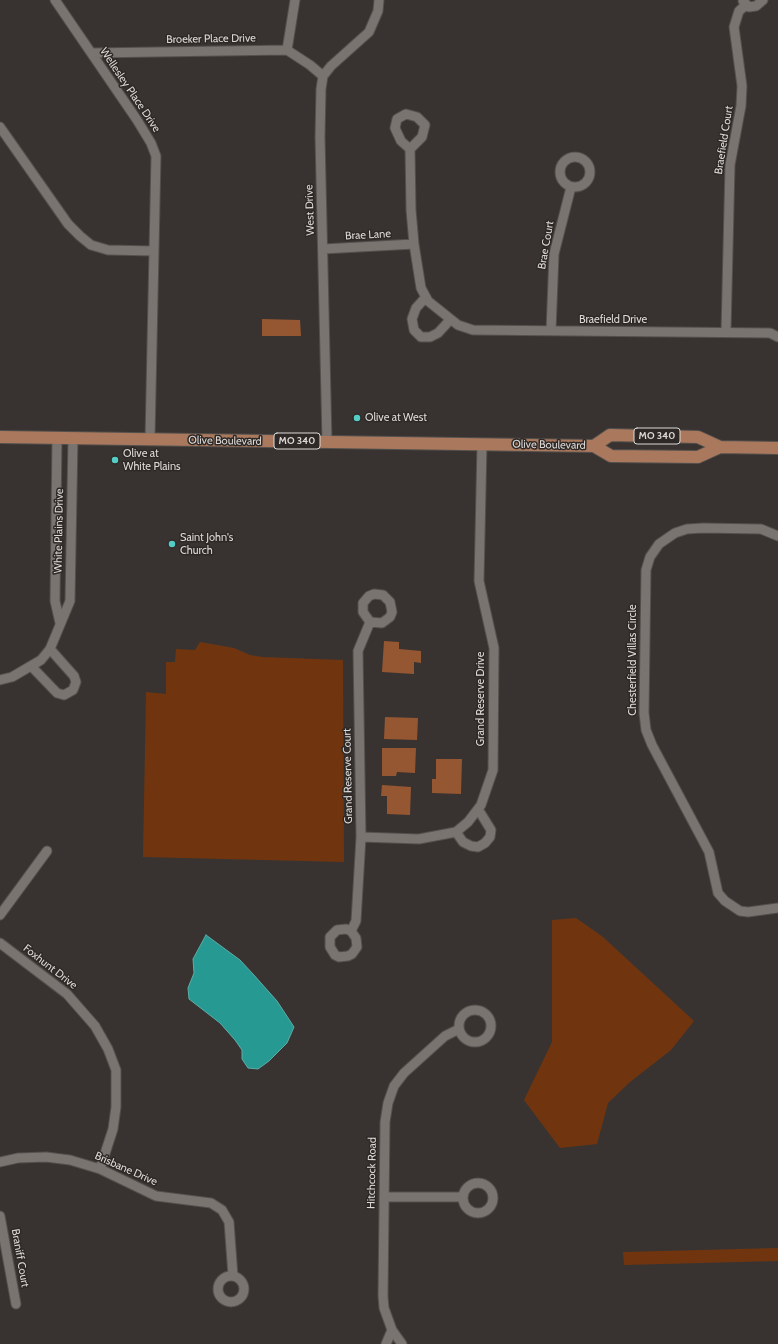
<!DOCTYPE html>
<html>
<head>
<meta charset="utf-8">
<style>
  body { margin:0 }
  canvas { display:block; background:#383330 }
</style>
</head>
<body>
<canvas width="778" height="1344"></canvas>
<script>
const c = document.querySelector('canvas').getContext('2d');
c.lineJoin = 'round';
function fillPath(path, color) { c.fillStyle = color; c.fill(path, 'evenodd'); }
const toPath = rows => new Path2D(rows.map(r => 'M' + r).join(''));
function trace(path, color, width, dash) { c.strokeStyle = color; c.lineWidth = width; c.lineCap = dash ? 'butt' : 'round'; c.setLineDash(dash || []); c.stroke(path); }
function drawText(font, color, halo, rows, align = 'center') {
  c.font = font + ' Cabin,sans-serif'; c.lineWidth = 3; c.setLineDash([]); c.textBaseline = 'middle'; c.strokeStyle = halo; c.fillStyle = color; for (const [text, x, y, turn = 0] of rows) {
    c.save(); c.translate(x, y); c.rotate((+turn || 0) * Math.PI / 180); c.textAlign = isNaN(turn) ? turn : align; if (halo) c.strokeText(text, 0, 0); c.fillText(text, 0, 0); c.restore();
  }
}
fillPath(toPath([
  [200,642,234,648,250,655,262,657,343,660,344,862,143,857,146,692,166,694,166,662,175,662,176,649,195,650],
  [576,918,603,937,694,1021,671,1050,630,1082,608,1103,597,1144,560,1148,524,1100,552,1042,552,920],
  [778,1248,778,1261,624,1265,623,1252]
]), '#70350f');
const water = toPath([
  [206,935,240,960,253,974,277,1001,294,1027,287,1043,269,1061,258,1069,248,1068,242,1059,242,1050,235,1040,220,1023,189,999,188,988,194,973,193,959,206,935]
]);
fillPath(water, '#279993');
trace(water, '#5daca7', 1);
fillPath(toPath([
  [262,319,300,320,301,336,262,336],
  [384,641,399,642,399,649,421,651,421,663,414,662,414,674,382,672],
  [385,717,418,718,417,740,384,739],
  [382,748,416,748,415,773,397,772,396,776,382,776],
  [436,759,462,759,461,794,432,793,432,779,436,779],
  [382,785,411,787,410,815,387,814,387,796,381,796]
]), '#955632');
const minor = toPath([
  [55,0,137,120,151,143,156,156,150,439],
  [743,1,749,7,756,6,763,0],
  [287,50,295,0],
  [92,53,287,50,310,65,323,76],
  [0,127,68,224,80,236,91,245,108,250,154,251],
  [410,149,401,141,395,128,397,119,406,114,417,117,425,125,422,137,410,149,411,210,414,244,421,288,428,301,458,325,473,330,770,333,778,337],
  '560 172a15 15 0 1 1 30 0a15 15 0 1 1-30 0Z',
  [323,249,414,244],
  [426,297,416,308,412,319,414,330,421,337,430,337,438,333,450,320],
  [551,331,554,254,571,187],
  [726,332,730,165,741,106,742,86,734,27,739,11,746,5],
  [57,437,55,601,60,623],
  [327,441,320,137,321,89,323,76,331,66,369,32,378,11,379,0],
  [778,536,761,529,703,528,687,529,675,533,659,544,650,557,646,570,644,713,646,730,652,745,709,852,718,893,725,901,740,911,748,912,778,908],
  [32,667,57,693,64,695,73,690,76,682,74,676,50,649],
  [0,680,12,677,41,660,50,649,70,601,73,438],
  [456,832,463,842,471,846,478,847,485,843,490,837,491,830,478,809],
  [361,837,419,839,456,832,468,822,481,805,493,770,494,648,479,581,482,444],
  [0,915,47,851],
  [351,931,346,929,337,930,330,937,330,947,335,955,339,957,348,956,352,954,357,947,356,938,351,931,356,921,361,837,358,651,370,622,382,623,390,617,392,612,390,602,383,595,374,594,369,596,363,603,363,612,370,622],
  [0,943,67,994,95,1026,108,1049,116,1070,116,1107,113,1129,100,1169],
  '459 1026a16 16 0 1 1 32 0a16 16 0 1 1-32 0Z',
  [0,1162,18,1158,46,1157,70,1160,100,1169,156,1196,211,1203,222,1210,229,1222,233,1276],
  '463 1198a15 15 0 1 1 30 0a15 15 0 1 1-30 0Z',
  [384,1197,463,1197],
  [0,1216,16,1304],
  '218 1289a13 13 0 1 1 26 0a13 13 0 1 1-26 0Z',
  [386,1344,392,1330],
  [402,1344,392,1330,384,1308,383,1296,385,1122,388,1103,394,1086,404,1073,445,1036,459,1029]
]);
const primary = toPath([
  [0,437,594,446,611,456,698,457,720,447],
  [594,446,610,435,698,437,720,447,778,448]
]);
trace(minor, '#54504d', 11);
trace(primary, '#54504d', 14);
trace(minor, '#7a7471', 9);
trace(primary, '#a9785d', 12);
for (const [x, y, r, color] of [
  [357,418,4,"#54cdc7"],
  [115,460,4,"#54cdc7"],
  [172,544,4,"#54cdc7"]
]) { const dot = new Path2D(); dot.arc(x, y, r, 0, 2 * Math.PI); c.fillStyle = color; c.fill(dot); trace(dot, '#2e2926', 1.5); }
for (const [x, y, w] of [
  [657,436,46],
  [297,441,46]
]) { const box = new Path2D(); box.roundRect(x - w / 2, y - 8, w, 16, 3); c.fillStyle = '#2e2926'; c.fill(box); trace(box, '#dcd9d7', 1); }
drawText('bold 10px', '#dcd9d7', null, [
  ["MO 340",657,436],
  ["MO 340",297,441]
]);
drawText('11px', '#dcd9d7', '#2e2926', [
  ["Broeker Place Drive",211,39,-1],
  ["Wellesley Place Drive",130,90,56],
  ["Braefield Court",724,140,-81],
  ["West Drive",310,210,-92],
  ["Brae Lane",368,235,-3],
  ["Brae Court",546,245,-80],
  ["Braefield Drive",613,320],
  ["Olive Boulevard",225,441,1],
  ["Olive Boulevard",549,445,1],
  ["White Plains Drive",59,531,-89],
  ["Chesterfield Villas Circle",633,660,-90],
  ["Grand Reserve Drive",481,699,-90],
  ["Grand Reserve Court",348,776,-91],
  ["Foxhunt Drive",50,967,38],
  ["Brisbane Drive",126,1169,24],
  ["Hitchcock Road",372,1173,-89],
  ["Braniff Court",20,1258,80]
]);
drawText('11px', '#dcd9d7', '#2e2926', [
  ["Olive at West",365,418],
  ["Olive at",123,454],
  ["White Plains",123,467],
  ["Saint John's",180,538],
  ["Church",180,551]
], 'left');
</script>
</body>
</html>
